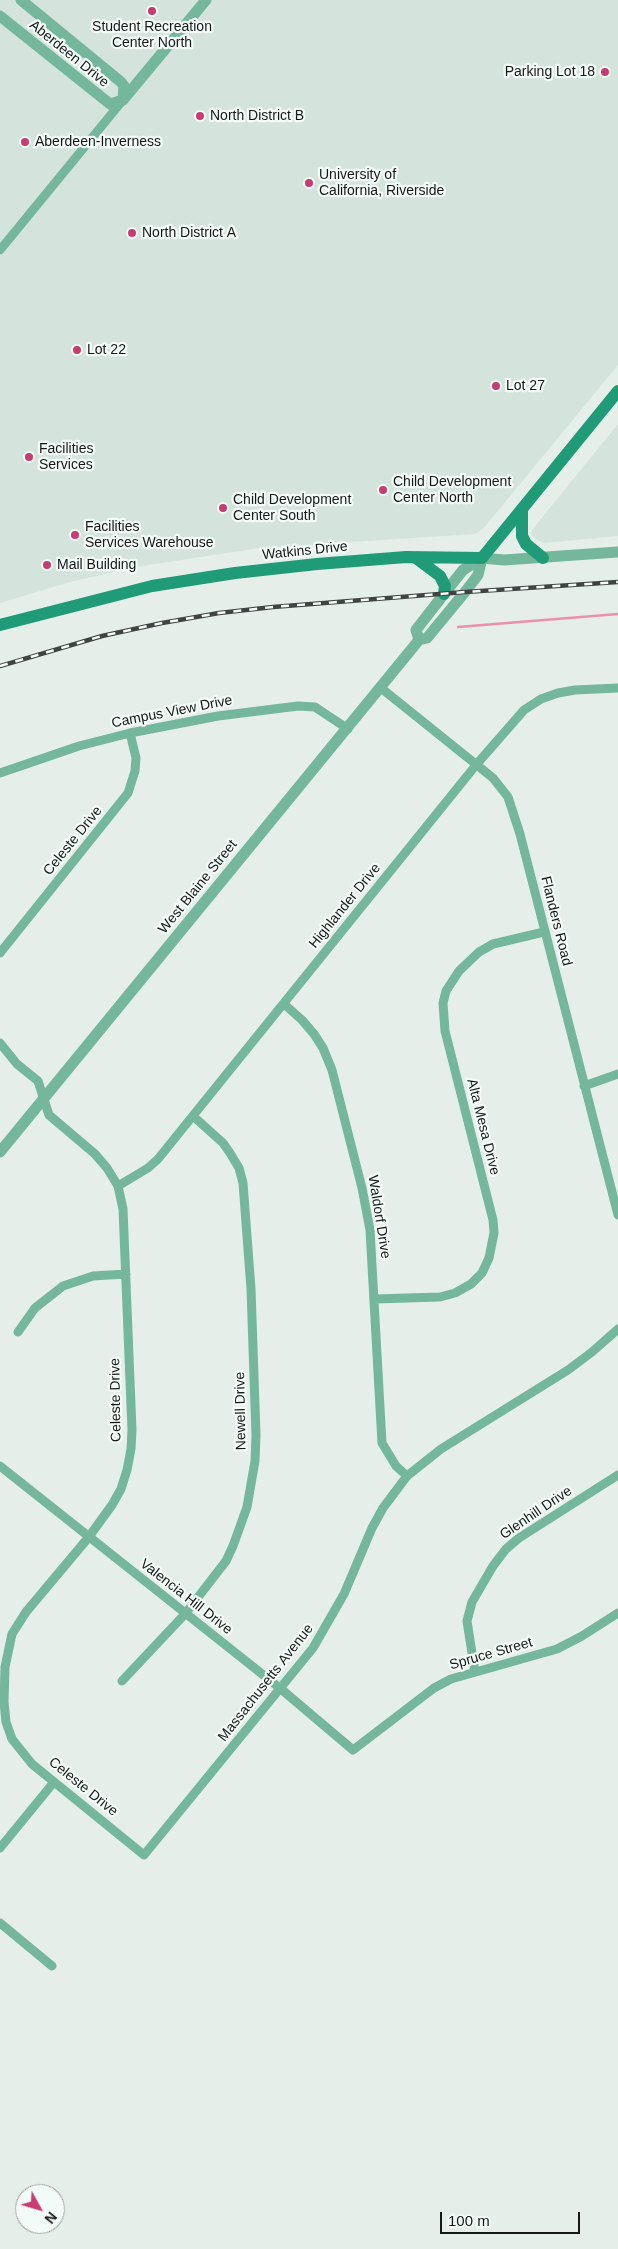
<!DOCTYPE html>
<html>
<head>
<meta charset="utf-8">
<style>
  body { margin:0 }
  #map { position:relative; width:618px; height:2249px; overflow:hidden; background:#e6eeea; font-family:Helvetica,sans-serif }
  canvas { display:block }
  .north { position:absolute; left:15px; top:2184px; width:50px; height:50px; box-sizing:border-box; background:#f3fbf8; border:1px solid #9ba19e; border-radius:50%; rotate:129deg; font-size:14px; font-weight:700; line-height:20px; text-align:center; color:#161918 }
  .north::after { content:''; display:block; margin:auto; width:18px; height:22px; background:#c73c71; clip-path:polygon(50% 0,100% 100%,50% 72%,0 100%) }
  .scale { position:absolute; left:440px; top:2212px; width:140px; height:22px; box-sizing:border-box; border:2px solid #161918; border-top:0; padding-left:6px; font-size:15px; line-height:18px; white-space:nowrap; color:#161918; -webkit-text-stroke:4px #f3fbf8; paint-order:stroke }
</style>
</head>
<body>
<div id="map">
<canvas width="618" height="2249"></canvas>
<div class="north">N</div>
<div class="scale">100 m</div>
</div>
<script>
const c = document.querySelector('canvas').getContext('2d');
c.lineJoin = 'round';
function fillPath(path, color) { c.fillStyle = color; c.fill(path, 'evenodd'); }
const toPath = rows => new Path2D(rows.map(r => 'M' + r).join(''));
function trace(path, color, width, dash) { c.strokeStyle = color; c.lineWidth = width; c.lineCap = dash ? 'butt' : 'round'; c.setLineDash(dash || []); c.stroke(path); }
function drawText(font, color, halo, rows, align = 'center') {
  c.font = font + ' Helvetica,sans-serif'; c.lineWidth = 4.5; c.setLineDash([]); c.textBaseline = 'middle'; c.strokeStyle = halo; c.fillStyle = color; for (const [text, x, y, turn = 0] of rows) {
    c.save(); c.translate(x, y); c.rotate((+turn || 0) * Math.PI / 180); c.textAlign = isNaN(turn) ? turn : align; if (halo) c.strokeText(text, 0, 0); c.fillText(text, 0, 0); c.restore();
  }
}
fillPath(toPath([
  [0,0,618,0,618,365,483,529,475,534,260,548,142,566,74,581,0,603],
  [618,424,618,536,544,543,535,539,531,534,532,530]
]), '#d4e4dd');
trace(toPath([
  [458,627,618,614]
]), '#eb91ab', 2.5);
trace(toPath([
  [0,250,123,100],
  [381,688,493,778,508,797,520,834,618,1215],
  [0,773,79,746,130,733,218,716,298,706,315,707,348,729],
  [0,953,128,793,135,771,136,758,130,733],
  [284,1004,302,1020,314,1034,323,1048,332,1070,362,1188,370,1230,382,1443,396,1466,407,1476],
  [0,1043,17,1064,38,1081,49,1115,95,1154,107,1168,118,1186,123,1209,132,1430,131,1449,127,1470,121,1489,112,1505,88,1538,26,1612,12,1634,5,1667,4,1702,6,1722,12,1739,32,1764,144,1855,313,1648,344,1594,372,1528,383,1508,407,1476,441,1449,568,1370,592,1352,618,1329],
  [584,1086,618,1074],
  [118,1186,148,1168,158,1159,476,765,524,710,541,699,558,693,575,690,618,688],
  [374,1299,440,1297,455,1293,471,1284,482,1273,489,1258,494,1233,493,1220,445,1031,443,1003,446,991,459,971,479,952,493,944,544,932],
  [18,1332,35,1308,63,1286,93,1276,126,1274],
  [0,1466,281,1689,353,1750,434,1688,451,1679,557,1649,582,1636,618,1613],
  [475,1672,467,1621,472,1602,493,1566,506,1549,519,1538,618,1475],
  [122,1681,185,1614,226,1561,233,1546,247,1507,255,1461,256,1435,251,1289,243,1183,239,1168,230,1153,223,1143,193,1116],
  [0,1848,54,1782],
  [0,1923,52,1966]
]), '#74b79d', 9);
trace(toPath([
  [21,0,121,82,124,86,123,100],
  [0,16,110,104,123,100,206,0],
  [482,558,504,560,618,552],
  [419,640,416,630,444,594,463,570,482,558],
  [0,1152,419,640,427,638,465,592,478,575,482,558]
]), '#74b79d', 11);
trace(toPath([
  [522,509,522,536,526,544,543,558],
  [416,558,440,576,445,586,444,594],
  [0,625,152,586,235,573,317,564,406,557,482,558,618,391]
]), '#1f9b77', 12);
const rail = toPath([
  [0,666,102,636,162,623,219,613,273,607,465,592,618,582]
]);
trace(rail, '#3f4341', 4.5);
trace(rail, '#f3fbf8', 2.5, [8]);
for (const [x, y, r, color] of [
  [152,11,5,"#c73c71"],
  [605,72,5,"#c73c71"],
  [200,116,5,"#c73c71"],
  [25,142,5,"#c73c71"],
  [309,183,5,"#c73c71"],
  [132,233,5,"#c73c71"],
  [77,350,5,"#c73c71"],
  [496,386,5,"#c73c71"],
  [29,457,5,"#c73c71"],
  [383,490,5,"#c73c71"],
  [223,508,5,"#c73c71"],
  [75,535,5,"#c73c71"],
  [47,565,5,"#c73c71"]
]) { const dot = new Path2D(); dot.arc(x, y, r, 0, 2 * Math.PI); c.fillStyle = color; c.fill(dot); trace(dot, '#f3fbf8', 2); }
drawText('14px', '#161918', '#f3fbf8', [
  ["Student Recreation",152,27,"center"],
  ["Center North",152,43,"center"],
  ["Parking Lot 18",595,72,"right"],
  ["North District B",210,116],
  ["Aberdeen-Inverness",35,142],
  ["University of",319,175],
  ["California, Riverside",319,191],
  ["North District A",142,233],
  ["Lot 22",87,350],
  ["Lot 27",506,386],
  ["Facilities",39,449],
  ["Services",39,465],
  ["Child Development",393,482],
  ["Center North",393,498],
  ["Child Development",233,500],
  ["Center South",233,516],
  ["Facilities",85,527],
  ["Services Warehouse",85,543],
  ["Mail Building",57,565]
], 'left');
drawText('14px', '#161918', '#f3fbf8', [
  ["Aberdeen Drive",69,54,39],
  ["Watkins Drive",305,551,-6],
  ["Campus View Drive",172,712,-11],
  ["Celeste Drive",73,841,-51],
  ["West Blaine Street",198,887,-51],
  ["Highlander Drive",345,906,-51],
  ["Flanders Road",556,921,76],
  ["Alta Mesa Drive",483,1127,76],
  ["Waldorf Drive",379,1217,81],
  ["Celeste Drive",116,1400,-91],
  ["Newell Drive",241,1411,-91],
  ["Glenhill Drive",536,1513,-34],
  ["Valencia Hill Drive",186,1597,38],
  ["Spruce Street",491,1654,-16],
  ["Massachusetts Avenue",266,1683,-52],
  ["Celeste Drive",83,1787,39]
]);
</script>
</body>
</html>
